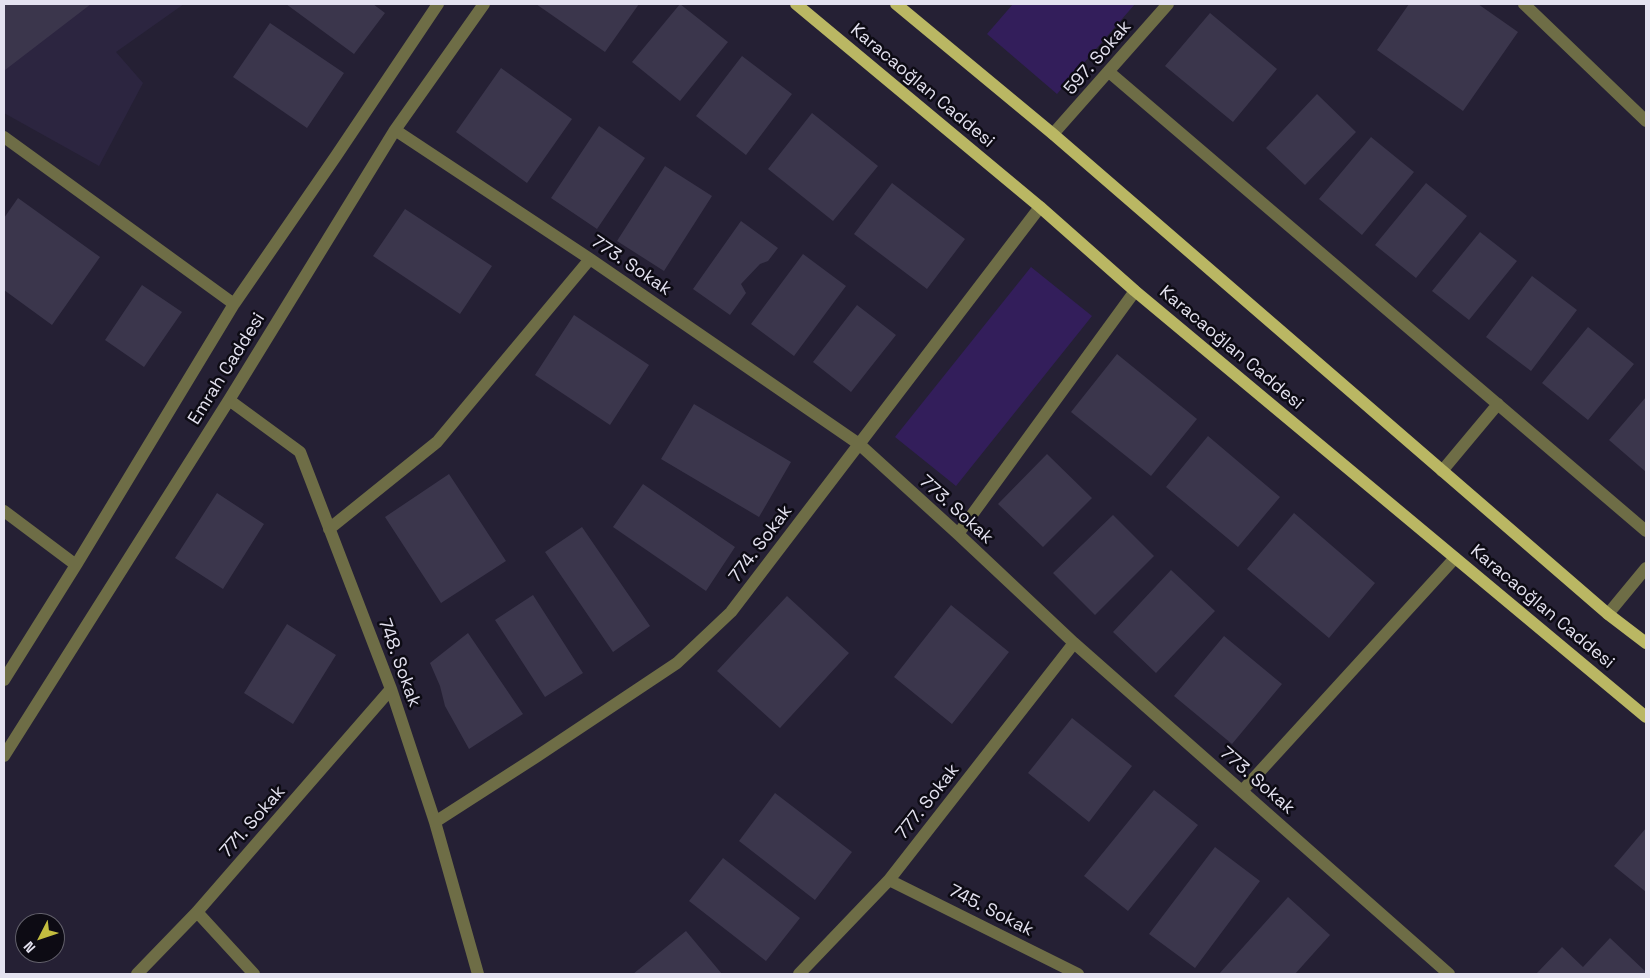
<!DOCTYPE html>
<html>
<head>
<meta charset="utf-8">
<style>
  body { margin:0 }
  #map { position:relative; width:1650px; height:978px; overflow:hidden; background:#252034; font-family:"Space Grotesk",sans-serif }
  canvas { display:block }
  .frame { position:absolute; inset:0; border:5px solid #e4e2f0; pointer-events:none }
  .north { position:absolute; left:15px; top:913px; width:50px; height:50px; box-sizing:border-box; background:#0d0b14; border:1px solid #63616c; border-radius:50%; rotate:229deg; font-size:14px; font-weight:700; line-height:20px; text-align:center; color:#e4e2f0 }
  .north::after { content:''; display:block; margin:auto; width:18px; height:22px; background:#c3bd3f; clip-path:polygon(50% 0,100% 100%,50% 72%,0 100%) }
</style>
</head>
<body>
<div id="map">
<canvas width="1650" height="978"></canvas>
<div class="frame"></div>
<div class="north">N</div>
</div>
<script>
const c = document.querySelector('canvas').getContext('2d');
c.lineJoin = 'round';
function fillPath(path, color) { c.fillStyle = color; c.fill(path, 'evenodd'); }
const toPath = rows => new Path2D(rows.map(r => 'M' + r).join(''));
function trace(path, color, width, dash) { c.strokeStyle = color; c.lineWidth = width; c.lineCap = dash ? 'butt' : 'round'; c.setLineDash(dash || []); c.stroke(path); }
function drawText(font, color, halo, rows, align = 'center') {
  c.font = font + ' "Space Grotesk",sans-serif'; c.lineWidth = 5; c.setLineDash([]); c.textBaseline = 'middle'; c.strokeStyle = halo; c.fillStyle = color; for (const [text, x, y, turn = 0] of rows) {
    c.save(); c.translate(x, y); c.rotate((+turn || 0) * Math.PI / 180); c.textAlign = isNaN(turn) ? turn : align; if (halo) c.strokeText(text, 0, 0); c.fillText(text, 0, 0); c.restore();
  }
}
fillPath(toPath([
  [4,4,184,4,116,52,143,83,99,166,4,113]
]), '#2c2540');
fillPath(toPath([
  [1013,4,1135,4,1057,94,987,34],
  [1031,267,1092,316,956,486,895,437]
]), '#331e5b');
fillPath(toPath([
  [4,4,91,4,5,70,4,69],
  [286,4,373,4,385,13,354,54],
  [536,4,639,4,605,52],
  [680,4,728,42,680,101,632,62],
  [1409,4,1478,4,1518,32,1463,111,1377,50],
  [1210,13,1277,69,1233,122,1165,66],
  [270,23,344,73,307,128,233,77],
  [742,56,792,94,746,155,696,116],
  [501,68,572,119,527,183,456,132],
  [1317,94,1356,132,1305,185,1266,148],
  [812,113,878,166,833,221,768,169],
  [599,126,645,158,597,229,551,198],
  [1371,137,1414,172,1362,235,1319,199],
  [665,166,712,196,664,271,617,241],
  [892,183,965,239,927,289,854,234],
  [1426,183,1467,216,1416,278,1375,245],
  [18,198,100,257,52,325,4,290,4,218],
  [405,209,492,266,460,314,373,256],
  [741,221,778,248,768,261,760,264,741,284,746,293,730,315,693,289],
  [1480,232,1517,261,1469,320,1432,291],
  [803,254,846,286,794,356,751,324],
  [1532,276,1577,310,1531,371,1486,337],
  [142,285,182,312,144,367,105,340],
  [857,305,896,335,851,392,813,362],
  [574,315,649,365,610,425,535,375],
  [1588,327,1634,364,1588,420,1542,383],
  [1117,354,1197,419,1151,476,1071,412],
  [1646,397,1646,472,1609,440],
  [694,404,791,462,759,517,661,459],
  [1208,436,1280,497,1238,547,1166,487],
  [1047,454,1092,498,1043,547,998,504],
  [449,474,506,561,441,603,385,517],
  [643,484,735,547,706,591,613,527],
  [217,493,264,524,223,589,175,558],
  [1294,513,1375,583,1329,638,1247,569],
  [1113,515,1154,556,1095,615,1053,573],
  [582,527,650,626,613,652,545,552],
  [1171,570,1215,611,1156,673,1113,632],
  [533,595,583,673,545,697,495,620],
  [787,596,849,653,780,728,717,671],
  [951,605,1009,652,952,724,894,677],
  [287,624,336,655,293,724,244,693],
  [468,633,523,714,469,749,445,706,440,686,430,663],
  [1224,636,1282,684,1232,744,1174,696],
  [1072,718,1132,766,1089,822,1028,773],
  [1154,790,1198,825,1128,911,1084,876],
  [775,793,852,852,815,900,739,841],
  [1646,828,1646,892,1614,866],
  [1215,847,1260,881,1195,968,1149,934],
  [723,858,800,918,766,961,689,901],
  [1288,897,1330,935,1295,974,1219,974],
  [686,931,722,974,633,974],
  [1610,938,1646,972,1644,974,1536,974,1562,947,1583,967]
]), '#3b364c');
trace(toPath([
  [1524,4,1646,121],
  [1109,72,1646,531],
  [395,130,590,259,859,444,958,534,1074,643,1449,974],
  [1053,134,1168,4],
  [4,137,234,304],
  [229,400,300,452,391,689,435,822,478,974],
  [1442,471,1498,404],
  [4,511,76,565],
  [329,529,437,442,590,259],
  [958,534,1135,291],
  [1608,614,1646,568],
  [4,680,76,565,234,304,336,156,438,4],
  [4,756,229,400,395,130,484,4],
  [1242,791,1455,558],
  [435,822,536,757,677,663,731,612,1040,207],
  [889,880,1078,974],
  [197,912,254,974],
  [137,974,197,912,391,689],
  [799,974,889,880,1074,643]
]), '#6e6d46', 12);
trace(toPath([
  [796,4,1040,207,1135,291,1646,717],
  [896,4,1053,134,1608,614,1646,643]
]), '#bab763', 12);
drawText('18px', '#e4e2f0', '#0d0b14', [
  ["597. Sokak",1098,58,-49],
  ["Karacaoğlan Caddesi",922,86,40],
  ["773. Sokak",631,266,34],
  ["Karacaoğlan Caddesi",1231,348,40],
  ["Emrah Caddesi",227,369,-58],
  ["773. Sokak",956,510,42],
  ["774. Sokak",761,544,-53],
  ["Karacaoğlan Caddesi",1542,607,40],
  ["748. Sokak",399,663,70],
  ["773. Sokak",1257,781,41],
  ["777. Sokak",928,802,-52],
  ["771. Sokak",253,822,-49],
  ["745. Sokak",991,911,27]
]);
</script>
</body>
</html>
